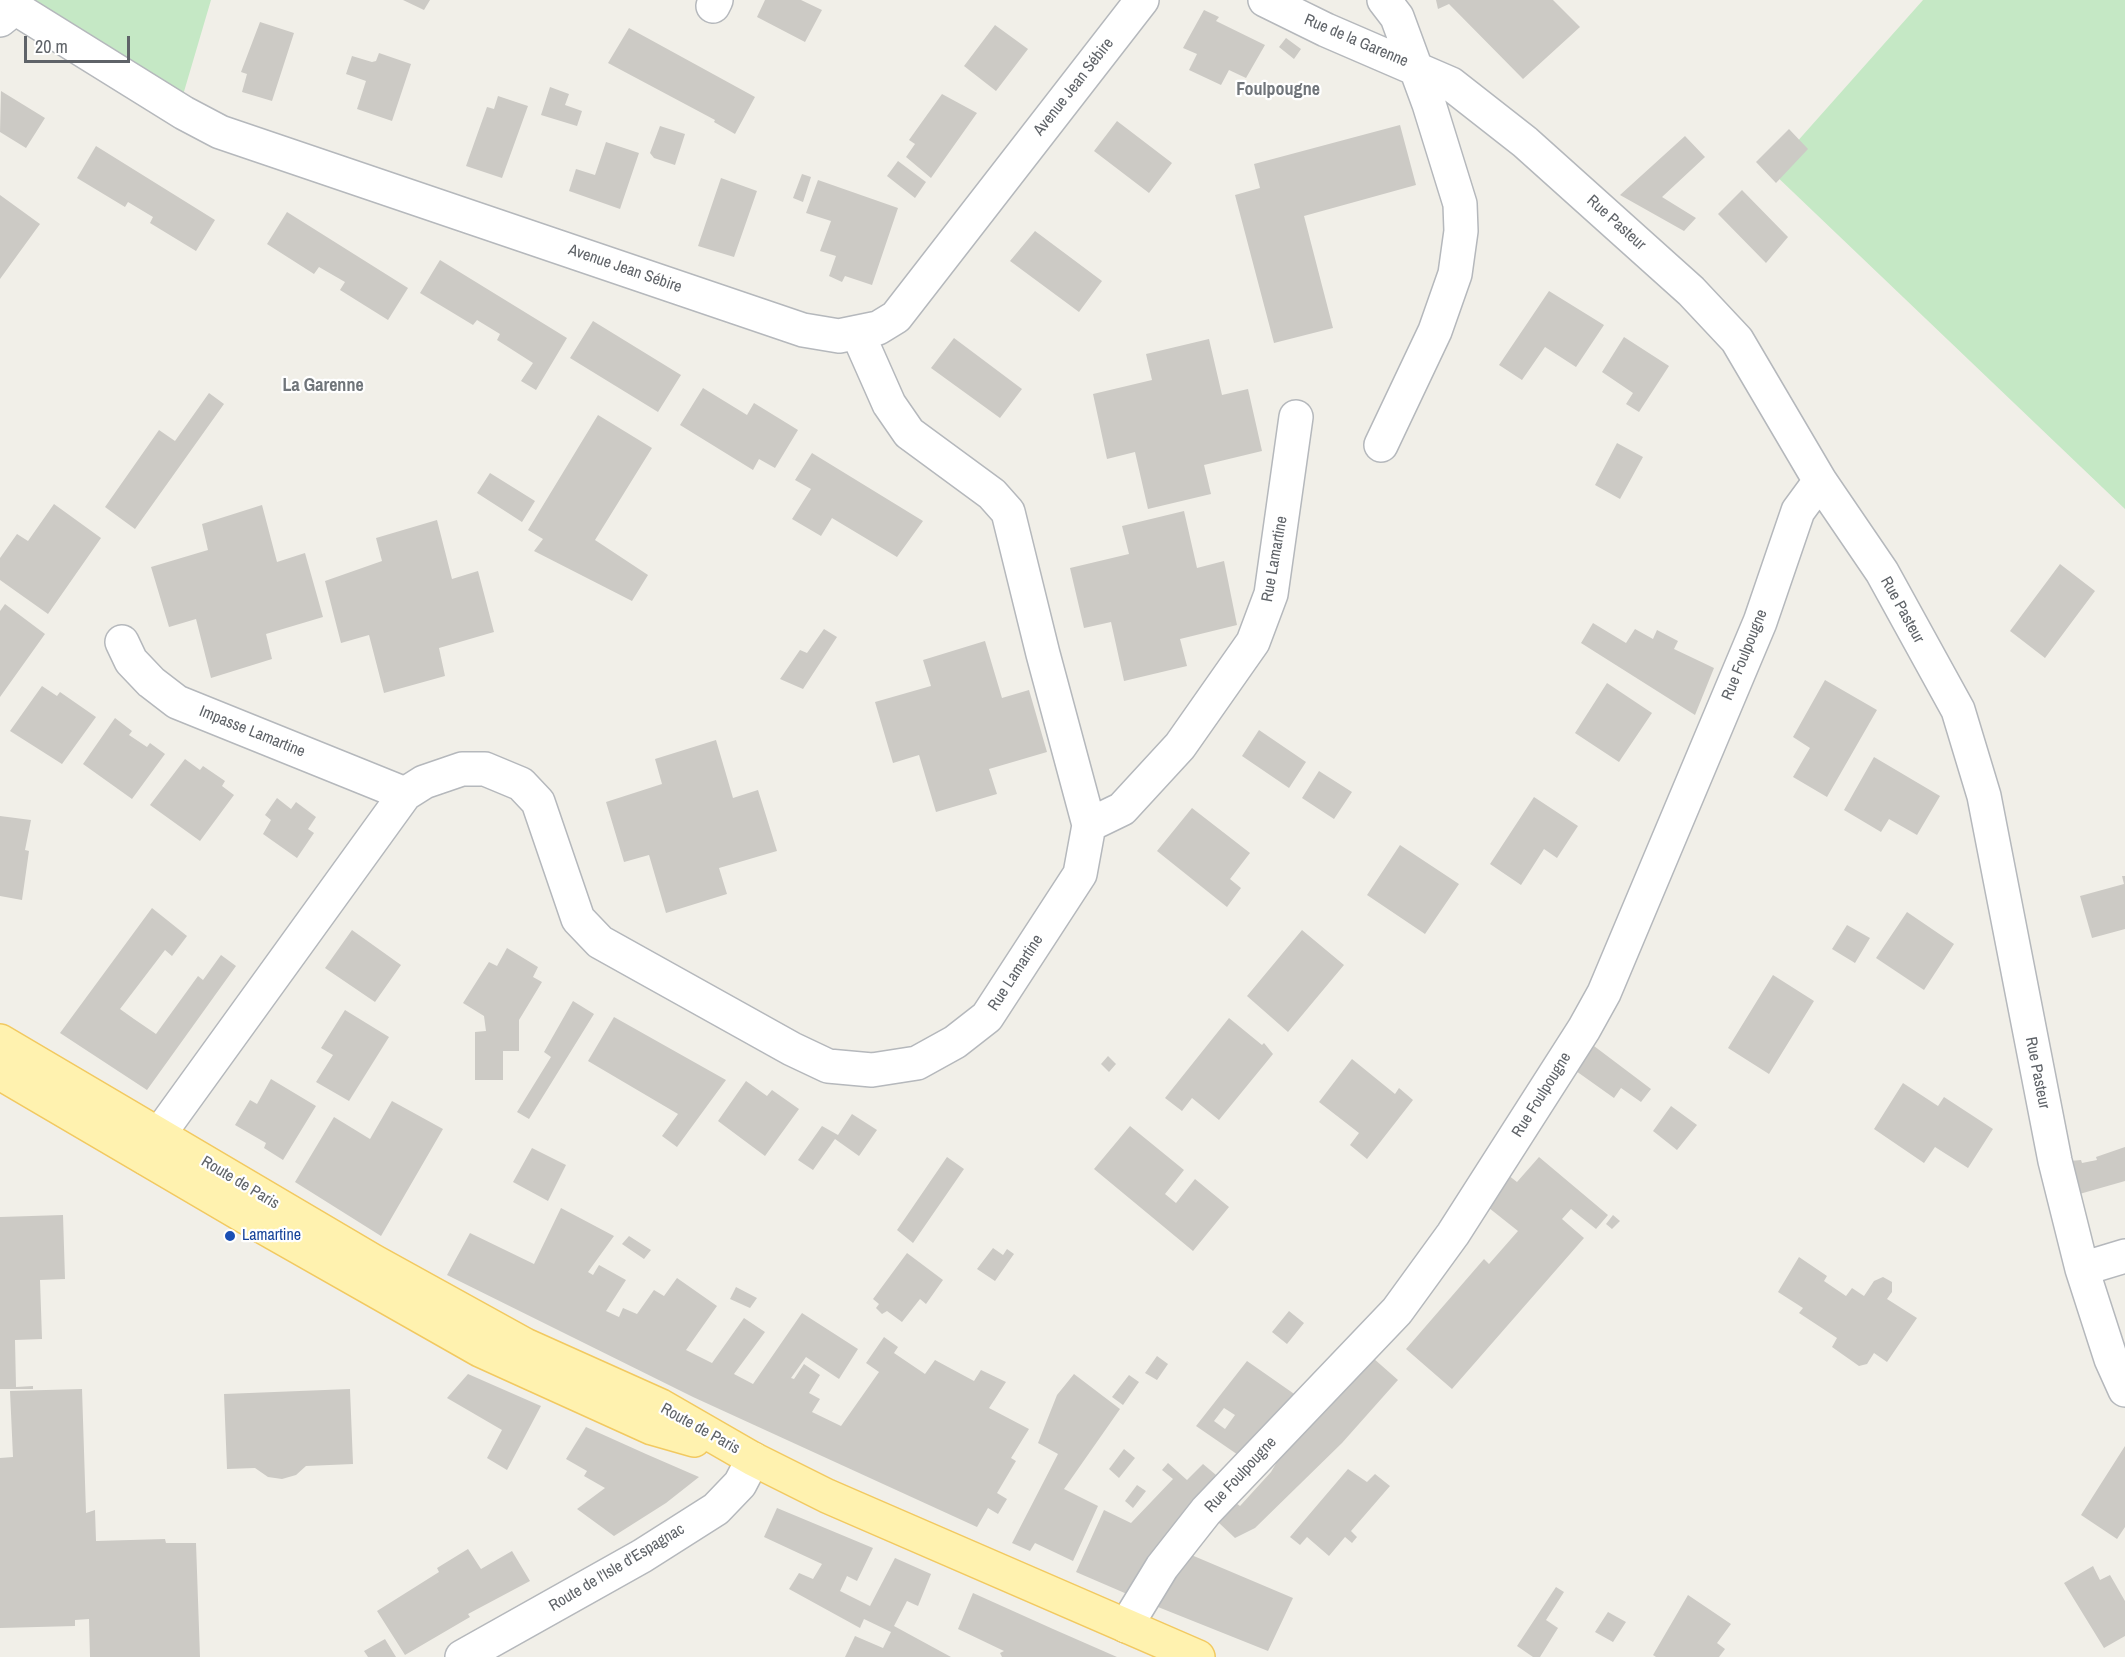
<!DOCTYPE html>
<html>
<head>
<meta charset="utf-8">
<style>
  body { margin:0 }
  #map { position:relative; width:2125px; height:1657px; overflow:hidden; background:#f1efe8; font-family:"Archivo Narrow",sans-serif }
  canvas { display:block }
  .scale { position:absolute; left:24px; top:36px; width:106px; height:27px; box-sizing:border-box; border:3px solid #5f6368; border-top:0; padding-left:8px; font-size:18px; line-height:21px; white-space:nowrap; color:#5f6368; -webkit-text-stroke:4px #fff; paint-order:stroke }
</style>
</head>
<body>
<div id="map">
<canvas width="2125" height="1657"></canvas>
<div class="scale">20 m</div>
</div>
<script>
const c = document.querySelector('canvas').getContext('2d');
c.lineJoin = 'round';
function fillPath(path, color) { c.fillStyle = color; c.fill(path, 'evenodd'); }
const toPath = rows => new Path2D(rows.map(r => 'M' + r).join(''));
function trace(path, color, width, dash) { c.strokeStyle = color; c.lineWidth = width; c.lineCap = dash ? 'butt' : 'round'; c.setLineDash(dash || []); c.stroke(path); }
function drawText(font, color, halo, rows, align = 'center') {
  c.font = font + ' "Archivo Narrow",sans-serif'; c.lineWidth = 4.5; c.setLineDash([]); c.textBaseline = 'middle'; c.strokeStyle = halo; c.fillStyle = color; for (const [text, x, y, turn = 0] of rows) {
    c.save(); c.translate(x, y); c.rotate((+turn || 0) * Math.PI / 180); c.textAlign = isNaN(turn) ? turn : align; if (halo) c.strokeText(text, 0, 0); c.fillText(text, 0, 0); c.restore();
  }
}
fillPath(toPath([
  [33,0,211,0,183,95],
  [1923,0,2125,0,2125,509,1771,171]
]), '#c5e8c5');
fillPath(toPath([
  [403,0,430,0,424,10],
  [765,0,801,0,822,10,805,42,757,17],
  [1436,0,1553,0,1580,27,1523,79,1449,4,1438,9],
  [1204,10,1219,17,1216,21,1265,45,1246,78,1229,70,1221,85,1189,70,1197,54,1183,48],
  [260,22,294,33,272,101,242,92,247,74,241,72],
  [995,25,1028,49,996,91,964,66],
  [629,28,755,97,735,134,714,122,715,120,608,63],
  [1286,38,1301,49,1294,59,1279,47],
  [379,53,411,64,392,121,357,109,366,81,346,74,352,56,372,62,376,61],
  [550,87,569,94,565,105,582,111,577,126,541,115],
  [1,91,45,118,26,148,0,132],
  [942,94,977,113,931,178,906,157,915,144,909,140],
  [498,96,528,106,502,178,466,166,487,107,494,109],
  [1117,121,1172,163,1149,193,1094,151],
  [1400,125,1416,185,1304,216,1333,328,1274,343,1235,195,1260,188,1254,164],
  [660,126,685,134,675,165,654,158,650,153],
  [1789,129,1808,149,1776,183,1756,162],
  [1685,136,1705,157,1662,197,1696,218,1684,231,1620,195],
  [606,142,639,153,620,209,569,191,576,169,595,175],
  [96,146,215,220,196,251,150,223,153,217,128,202,125,207,77,178],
  [898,161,926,182,915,198,887,176],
  [802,174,811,177,803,202,793,198],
  [721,178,757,191,734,257,698,246],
  [818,180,898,208,872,285,845,276,842,282,829,276,836,256,820,251,831,221,806,213],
  [1742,190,1788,237,1766,263,1718,214],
  [0,195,40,224,0,279],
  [287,212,408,288,388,320,340,290,345,282,319,267,314,274,267,244],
  [1035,231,1102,281,1079,312,1010,261],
  [440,260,567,338,536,390,521,381,533,363,497,340,500,334,477,320,473,325,420,293],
  [1549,291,1604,325,1576,367,1545,347,1522,380,1499,365],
  [593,321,681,375,658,412,570,358],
  [1624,337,1669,366,1639,412,1626,404,1633,393,1602,372],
  [954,338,1022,389,1000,418,931,368],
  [1209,339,1222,395,1248,389,1262,451,1204,465,1211,494,1148,509,1135,452,1107,459,1093,394,1152,380,1146,354],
  [703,388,747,415,754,403,798,430,775,468,759,459,753,470,680,425],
  [209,393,224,404,135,529,105,507,159,430,175,441],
  [598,415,652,448,595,540,648,575,632,601,534,551,543,539,528,530],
  [1617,443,1643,457,1620,499,1595,485],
  [812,453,923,521,897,557,832,518,821,536,792,519,811,489,795,480],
  [490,473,535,501,522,522,477,493],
  [54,504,101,538,48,614,0,580,0,558,17,534,28,541],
  [262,505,277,562,305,553,323,617,266,634,272,659,211,678,196,619,169,627,151,567,208,550,202,524],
  [1184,511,1197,568,1224,561,1237,625,1180,639,1187,666,1124,681,1111,622,1084,628,1070,568,1129,554,1122,526],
  [437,520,452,579,478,571,494,632,439,648,445,676,384,693,369,635,341,643,325,581,382,561,376,538],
  [2060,564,2095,591,2045,658,2010,631],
  [5,604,45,634,0,697,0,611],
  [1593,623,1626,643,1635,629,1653,639,1657,630,1678,641,1674,649,1714,668,1695,715,1581,643],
  [824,629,837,637,803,689,780,679,800,650,807,653],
  [985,641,1002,698,1029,690,1047,752,989,769,997,794,936,812,919,755,893,763,875,702,931,686,923,660],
  [1825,680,1877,710,1827,797,1793,777,1810,748,1793,737],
  [1607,683,1652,713,1619,762,1575,733],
  [42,686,57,696,60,692,96,717,62,764,10,731],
  [115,718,132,731,129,735,147,747,150,743,165,754,132,799,83,764],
  [1259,730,1306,762,1289,788,1242,756],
  [716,740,733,798,758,790,777,851,719,868,727,894,666,913,649,855,624,862,606,802,662,784,655,759],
  [1874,757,1940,796,1917,835,1889,819,1881,832,1844,810],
  [185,759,200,770,203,766,225,781,222,786,234,795,200,841,150,805],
  [1319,771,1352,792,1334,819,1302,798],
  [1534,797,1578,826,1557,858,1544,849,1521,885,1490,864],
  [277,798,291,809,296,802,316,817,308,829,314,833,297,858,263,834,271,820,265,815],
  [1192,808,1250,853,1230,879,1241,888,1227,907,1157,851],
  [0,816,31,820,25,850,29,851,22,900,0,896],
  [1400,845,1459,884,1425,934,1367,895],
  [2122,876,2125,876,2125,929,2092,938,2080,896,2124,884],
  [152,908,187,936,172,956,165,950,120,1009,134,1019,156,1034,198,976,203,980,221,955,236,966,147,1090,60,1033],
  [1907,912,1954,944,1924,990,1876,958],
  [1847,925,1870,938,1855,963,1832,949],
  [352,930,401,965,375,1002,325,968],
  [1302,930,1344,965,1288,1032,1247,996],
  [507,948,538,967,533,977,542,982,519,1020,519,1051,503,1051,503,1080,475,1080,475,1032,486,1031,484,1016,463,1003,489,962,497,966],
  [1773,975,1814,1001,1769,1074,1728,1048],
  [573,1001,594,1014,529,1119,517,1112,551,1057,544,1052],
  [345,1010,389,1037,349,1101,316,1082,333,1055,321,1048],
  [614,1017,726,1080,677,1147,662,1136,678,1114,588,1061],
  [1229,1018,1262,1045,1264,1043,1273,1054,1219,1120,1192,1098,1182,1111,1165,1098],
  [1594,1046,1651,1089,1641,1102,1621,1088,1614,1098,1576,1071],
  [1108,1056,1116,1064,1109,1072,1101,1064],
  [1352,1059,1395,1094,1399,1088,1413,1100,1367,1159,1350,1145,1359,1133,1319,1102],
  [271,1079,316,1106,283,1160,264,1148,266,1143,235,1125,250,1100,257,1104],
  [746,1081,767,1096,772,1090,799,1109,765,1156,718,1121],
  [1903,1083,1938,1106,1944,1097,1993,1129,1968,1168,1935,1147,1924,1163,1874,1129],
  [392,1101,443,1129,381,1236,295,1182,334,1117,370,1139],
  [1671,1106,1697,1125,1677,1150,1653,1131],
  [852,1114,877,1130,859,1156,835,1139,813,1170,798,1160,822,1126,838,1135],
  [1130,1126,1184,1170,1165,1194,1176,1203,1195,1179,1229,1207,1193,1251,1094,1169],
  [2125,1147,2125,1181,2076,1195,2070,1161,2081,1160,2082,1163,2097,1160,2096,1157],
  [532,1148,566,1165,548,1201,513,1182],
  [947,1157,964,1169,913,1243,897,1230],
  [1539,1157,1608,1215,1596,1229,1571,1209,1562,1219,1584,1238,1452,1389,1406,1349,1484,1259,1489,1264,1518,1231,1489,1208,1508,1175,1517,1182],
  [561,1208,614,1236,588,1272,593,1275,599,1265,626,1280,606,1311,619,1317,623,1308,637,1314,654,1290,664,1296,677,1278,717,1306,686,1350,712,1363,744,1318,765,1332,734,1374,753,1384,802,1313,858,1349,839,1379,806,1357,791,1378,794,1379,804,1364,820,1375,809,1393,820,1399,812,1412,841,1426,879,1372,866,1363,884,1337,898,1347,894,1353,925,1374,935,1360,974,1381,981,1370,1006,1382,989,1408,1029,1429,1011,1458,1016,1461,997,1493,1007,1499,998,1514,988,1508,977,1527,693,1397,447,1275,470,1233,534,1264],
  [63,1215,65,1279,40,1280,42,1339,15,1340,16,1387,33,1386,33,1389,0,1389,0,1217],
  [1613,1215,1620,1221,1612,1229,1606,1224],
  [629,1236,651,1250,644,1259,622,1244],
  [993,1248,1003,1255,1007,1249,1014,1254,995,1281,977,1269],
  [907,1253,943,1280,926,1304,920,1299,902,1322,887,1311,882,1314,876,1308,879,1304,873,1299],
  [1799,1257,1827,1276,1824,1281,1846,1296,1852,1288,1864,1296,1874,1281,1883,1277,1892,1282,1892,1292,1887,1299,1917,1318,1887,1362,1874,1353,1867,1364,1859,1366,1832,1347,1837,1338,1799,1313,1803,1308,1778,1292],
  [736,1287,757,1298,750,1308,730,1299],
  [1289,1311,1304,1323,1287,1344,1272,1332],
  [1157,1356,1168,1364,1157,1380,1145,1373],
  [1373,1358,1398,1380,1342,1443,1255,1528,1235,1538,1218,1522,1236,1503,1240,1506,1271,1472,1278,1460],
  [1247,1361,1300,1398,1244,1459,1196,1426],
  [1224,1408,1235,1415,1225,1429,1214,1421],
  [468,1374,541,1406,507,1470,487,1458,502,1430,447,1398],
  [1074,1374,1120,1409,1064,1489,1098,1506,1073,1561,1035,1543,1030,1551,1012,1543,1058,1454,1038,1443,1057,1395],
  [1129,1375,1139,1382,1123,1405,1112,1397],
  [82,1389,86,1513,95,1510,96,1541,165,1539,166,1543,196,1543,200,1657,90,1657,89,1619,75,1620,75,1626,0,1628,0,1458,13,1457,10,1391],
  [350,1389,353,1464,306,1466,296,1475,282,1479,268,1477,255,1468,227,1469,224,1394],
  [586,1427,646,1454,699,1477,666,1503,614,1536,577,1509,605,1488,584,1476,587,1471,566,1459],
  [2125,1446,2125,1527,2117,1539,2081,1515],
  [1124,1449,1135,1458,1119,1478,1109,1469],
  [1168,1463,1187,1480,1203,1464,1222,1480,1127,1594,1076,1572,1104,1510,1131,1523,1173,1479,1162,1470],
  [1348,1469,1367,1482,1375,1474,1390,1486,1351,1531,1357,1537,1352,1543,1345,1537,1329,1556,1307,1537,1300,1545,1290,1537],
  [1137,1485,1146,1491,1133,1508,1125,1501],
  [777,1508,873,1548,857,1581,847,1576,840,1591,870,1606,895,1558,931,1574,918,1606,907,1601,894,1626,951,1657,845,1657,855,1636,883,1648,891,1632,864,1619,860,1628,789,1589,799,1573,813,1579,822,1564,764,1537],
  [468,1549,481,1569,512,1551,530,1581,468,1614,470,1617,405,1655,377,1611,439,1572,437,1568],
  [1189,1554,1293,1598,1268,1651,1153,1605],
  [2093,1566,2100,1580,2110,1575,2125,1601,2125,1636,2104,1648,2064,1583],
  [1556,1587,1564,1592,1546,1620,1558,1628,1540,1657,1533,1657,1517,1646],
  [973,1593,1053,1629,1117,1657,1002,1657,1000,1653,1004,1651,958,1629],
  [1688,1595,1731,1624,1717,1643,1725,1649,1719,1657,1656,1657,1653,1655],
  [1608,1612,1626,1622,1613,1642,1595,1632],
  [385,1639,396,1657,368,1657,364,1651]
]), '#cccac5');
const minor = toPath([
  [1265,0,1326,30,1451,84,1525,142,1691,291,1737,340,1820,481,1882,572,1958,710,1984,796,2055,1161,2082,1269,2111,1359,2125,1390],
  [713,6,716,0],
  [0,20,15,8,184,113,220,132,803,330,839,336,878,328,896,317,1142,0],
  [1381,445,1435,331,1455,274,1461,231,1460,204,1429,104,1397,17,1384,0],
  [122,642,131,661,151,682,177,702,405,794],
  [1089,825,1122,809,1180,746,1253,642,1271,594,1296,417],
  [146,1158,160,1133,405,794,424,782,462,769,485,769,521,784,538,802,578,919,600,942,792,1049,828,1066,872,1070,917,1063,955,1042,987,1017,1080,874,1089,825,1043,654,1008,512,992,494,909,433,889,404,858,334],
  [2082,1269,2125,1256],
  [1126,1626,1162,1567,1206,1511,1397,1311,1453,1234,1584,1029,1604,993,1760,622,1798,511,1820,481],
  [462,1657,642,1556,716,1509,740,1484,753,1459]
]);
const major = toPath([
  [0,1041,373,1261,525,1345,661,1406,753,1459,827,1496,1198,1657],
  [0,1073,244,1216,480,1350,652,1428,694,1440]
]);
trace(minor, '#b5b8bc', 36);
trace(major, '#f2c960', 36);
trace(minor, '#fff', 33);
trace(major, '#fff2af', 33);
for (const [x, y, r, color] of [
  [230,1236,6,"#1a4fb4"]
]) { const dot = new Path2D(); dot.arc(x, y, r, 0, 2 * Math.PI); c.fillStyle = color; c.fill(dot); trace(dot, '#fff', 2); }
drawText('16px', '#5f6368', '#fff', [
  ["Rue de la Garenne",1356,41,23],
  ["Avenue Jean Sébire",1074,87,-52],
  ["Rue Pasteur",1616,223,42],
  ["Avenue Jean Sébire",625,269,19],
  ["Rue Lamartine",1275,559,-80],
  ["Rue Pasteur",1902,610,61],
  ["Rue Foulpougne",1745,655,-68],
  ["Impasse Lamartine",252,732,22],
  ["Rue Lamartine",1016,973,-57],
  ["Rue Pasteur",2037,1073,79],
  ["Rue Foulpougne",1542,1095,-58],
  ["Route de Paris",240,1183,31],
  ["Route de Paris",700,1429,29],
  ["Rue Foulpougne",1241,1475,-47],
  ["Route de l'Isle d'Espagnac",617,1568,-31]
]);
drawText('16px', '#164399', '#fff', [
  ["Lamartine",242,1236]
], 'left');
drawText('bold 18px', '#70757a', '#fff', [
  ["Foulpougne",1278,90],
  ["La Garenne",323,386]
]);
</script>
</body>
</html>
